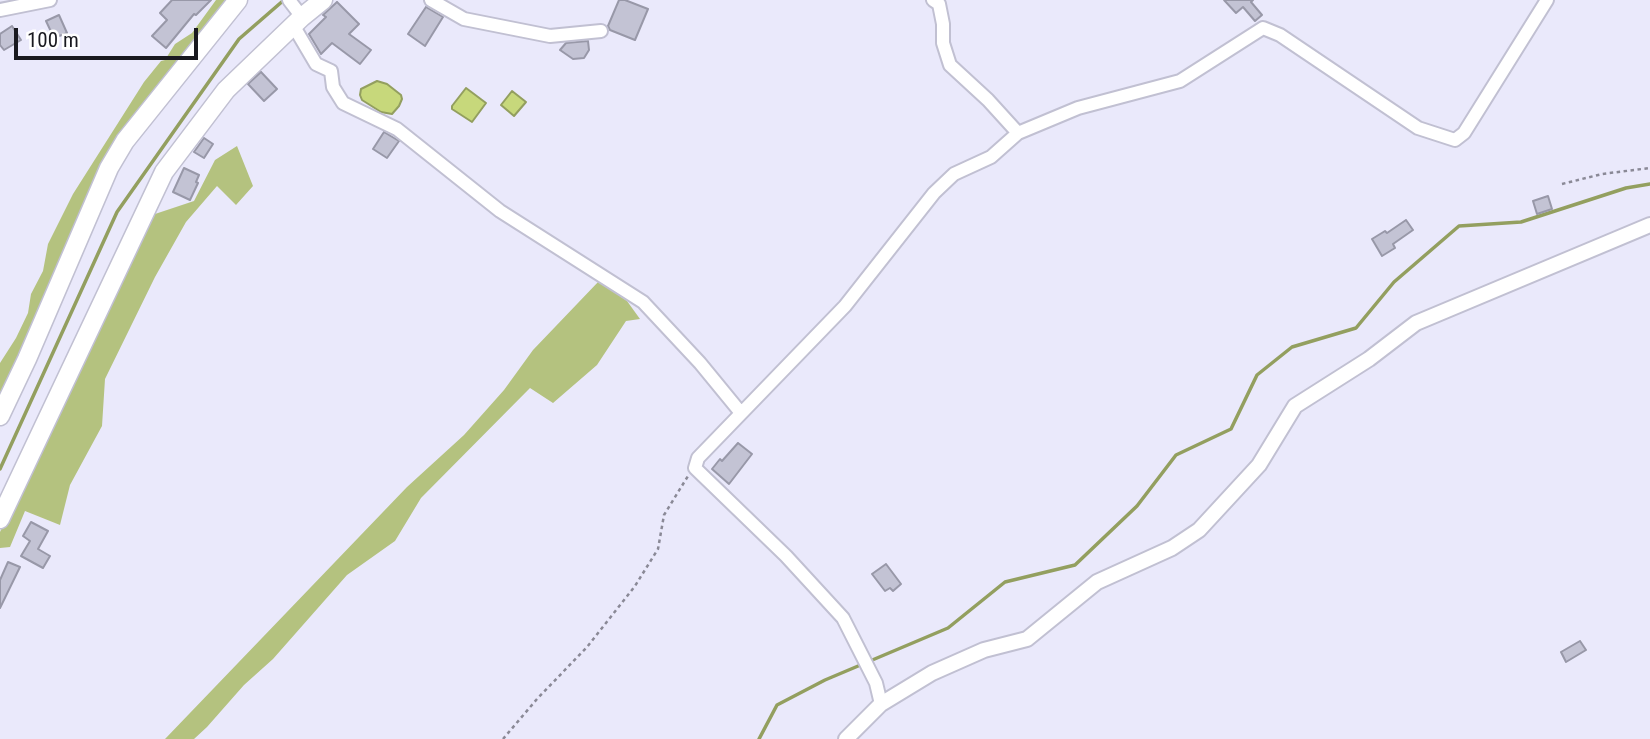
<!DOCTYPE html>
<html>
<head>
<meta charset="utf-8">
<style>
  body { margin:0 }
  #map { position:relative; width:1650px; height:739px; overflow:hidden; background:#eae9fb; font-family:"Roboto Condensed",sans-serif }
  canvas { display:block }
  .scale { position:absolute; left:14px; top:28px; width:184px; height:32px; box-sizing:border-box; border:4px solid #19191f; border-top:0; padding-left:9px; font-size:21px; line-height:24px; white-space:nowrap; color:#19191f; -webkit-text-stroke:5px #fff; paint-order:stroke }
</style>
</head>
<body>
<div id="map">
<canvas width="1650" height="739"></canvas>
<div class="scale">100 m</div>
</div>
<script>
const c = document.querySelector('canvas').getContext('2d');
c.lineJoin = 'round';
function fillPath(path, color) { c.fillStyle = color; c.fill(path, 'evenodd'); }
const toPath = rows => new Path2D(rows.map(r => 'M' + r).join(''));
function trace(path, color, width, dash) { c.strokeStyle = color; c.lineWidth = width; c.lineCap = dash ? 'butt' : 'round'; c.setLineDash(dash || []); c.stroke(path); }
fillPath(toPath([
  [216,0,226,0,230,6,197,45,168,72,126,125,85,204,0,407,0,363,16,338,28,313,31,294,43,271,48,244,73,194,144,82,161,61,165,60,175,44,192,33],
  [237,146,253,186,236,205,217,186,186,222,155,277,105,379,102,426,70,485,60,525,25,511,10,547,0,548,0,532,146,217,194,201,215,160],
  [599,281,627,301,640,319,626,321,597,365,553,403,530,388,421,498,395,541,347,575,273,659,244,685,207,727,194,739,165,739,407,487,464,435,504,390,533,350]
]), '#b4c27f');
const water = toPath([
  [377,81,387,84,401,95,402,99,399,106,392,114,381,112,362,100,360,95,361,89,377,81],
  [466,88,486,103,472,122,452,109,452,106,466,88],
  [512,91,526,102,514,116,501,105,512,91]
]);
fillPath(water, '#c7d87b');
trace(water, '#939f5f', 2);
trace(toPath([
  [0,469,117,212,239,39,284,0],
  [759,739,777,705,825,680,948,628,1005,582,1075,565,1137,506,1176,455,1231,429,1257,375,1292,347,1356,328,1394,282,1459,226,1521,222,1626,188,1650,184]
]), '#939f5f', 3.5);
const building = toPath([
  [172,0,211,0,196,15,194,14,166,48,152,36,167,20,160,13,172,0],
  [619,0,625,0,648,9,635,40,610,30,608,26,619,0],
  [1224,0,1253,0,1251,2,1262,15,1255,21,1243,7,1236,13,1224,0],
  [337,2,359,24,349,34,371,50,360,64,332,43,321,54,309,34,326,17,323,15,337,2],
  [426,7,443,17,425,46,408,34,426,7],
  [59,15,67,33,54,38,46,21,59,15],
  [12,26,21,40,4,50,0,45,0,34,12,26],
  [588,41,589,50,584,58,573,59,560,50,566,43,588,41],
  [261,72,277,89,264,101,248,84,261,72],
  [384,132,399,141,387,158,373,149,384,132],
  [204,138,213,144,204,158,194,152,204,138],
  [184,168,199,175,196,182,198,183,190,200,173,192,184,168],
  [1548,196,1552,209,1537,214,1533,201,1548,196],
  [1406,220,1413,230,1393,244,1395,248,1382,256,1372,239,1385,231,1387,233,1406,220],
  [738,443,752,454,729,484,712,469,720,459,722,461,738,443],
  [31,522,48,531,38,549,50,556,43,568,21,556,30,541,23,536,31,522],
  [8,562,20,567,0,608,0,580,8,562],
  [886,564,901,584,893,591,890,588,885,591,872,574,886,564],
  [1580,641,1586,650,1566,662,1561,652,1580,641]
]);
fillPath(building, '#c3c3d4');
trace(building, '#9898a8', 2);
const minor = toPath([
  [289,0,302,17],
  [431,0,464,19,550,36,601,31],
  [933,0,939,4,943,24,943,43,950,65,988,100,1018,133],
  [0,10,50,0],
  [293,25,316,64,331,71,333,87,343,103,397,129,500,211,643,302,700,363,741,413],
  [881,704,876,683,843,618,786,556,695,468,698,458,845,306,934,193,954,174,991,157,1018,133,1078,108,1180,81,1263,28,1280,35,1418,128,1455,140,1464,133,1547,0]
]);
const tertiary = toPath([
  [846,739,881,704,932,673,984,650,1027,639,1097,582,1172,548,1199,530,1259,465,1295,406,1369,359,1416,323,1650,225]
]);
const secondary = toPath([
  [0,416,27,359,109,168,125,141,238,0],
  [0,519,164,172,226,90,302,17,323,0]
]);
trace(minor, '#c1c0d2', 16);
trace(tertiary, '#c1c0d2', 18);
trace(secondary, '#c1c0d2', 21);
trace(toPath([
  [1562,184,1602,174,1650,168],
  [503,739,537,699,587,647,635,586,658,549,664,515,688,476]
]), '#8a8996', 2.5, [3.5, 3.5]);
trace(minor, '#fff', 12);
trace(tertiary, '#fff', 14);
trace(secondary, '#fff', 18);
</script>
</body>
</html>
